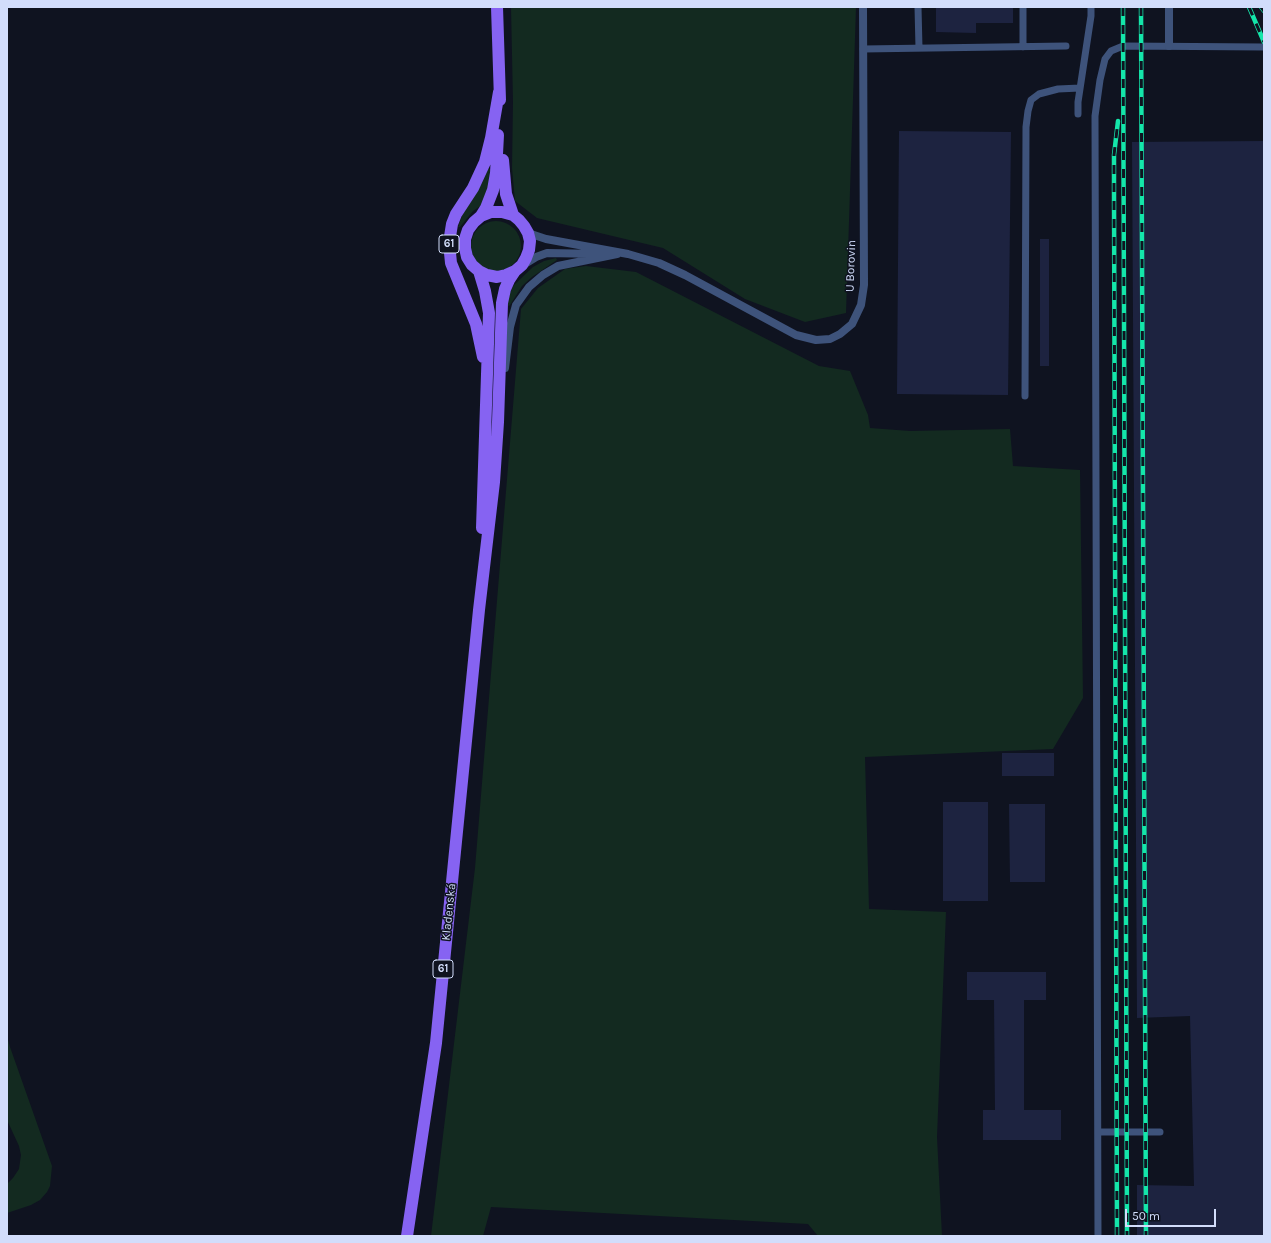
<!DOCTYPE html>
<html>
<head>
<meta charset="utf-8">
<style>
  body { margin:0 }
  #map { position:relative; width:1271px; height:1243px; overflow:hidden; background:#0f1320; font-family:Karla,sans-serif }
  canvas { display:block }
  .frame { position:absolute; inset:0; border:8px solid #d2ddfb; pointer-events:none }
  .scale { position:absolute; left:1125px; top:1209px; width:91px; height:18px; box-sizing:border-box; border:2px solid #d2ddfb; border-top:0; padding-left:5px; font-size:12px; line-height:14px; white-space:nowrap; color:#d2ddfb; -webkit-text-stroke:3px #0f1320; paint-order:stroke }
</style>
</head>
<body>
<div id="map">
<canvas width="1271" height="1243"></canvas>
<div class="frame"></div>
<div class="scale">50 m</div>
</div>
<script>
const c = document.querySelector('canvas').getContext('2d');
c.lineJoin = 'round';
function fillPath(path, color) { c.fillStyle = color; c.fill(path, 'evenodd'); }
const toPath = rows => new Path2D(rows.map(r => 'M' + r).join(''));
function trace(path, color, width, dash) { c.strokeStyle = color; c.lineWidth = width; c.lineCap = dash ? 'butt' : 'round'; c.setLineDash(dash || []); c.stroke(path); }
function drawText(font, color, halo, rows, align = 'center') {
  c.font = font + ' Karla,sans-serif'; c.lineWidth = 3; c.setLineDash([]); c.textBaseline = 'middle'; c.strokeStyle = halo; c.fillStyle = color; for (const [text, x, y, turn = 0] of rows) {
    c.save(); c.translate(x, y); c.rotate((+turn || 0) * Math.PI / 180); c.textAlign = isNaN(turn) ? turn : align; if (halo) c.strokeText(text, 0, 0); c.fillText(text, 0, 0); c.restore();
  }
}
fillPath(toPath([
  [511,7,856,7,846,313,805,322,745,299,663,248,537,218,515,201,512,168,513,102],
  [488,169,491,169,487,196,482,205,473,211,460,227,458,227,463,213,481,185],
  '471 246a25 25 0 1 1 50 0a25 25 0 1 1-50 0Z',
  [556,258,557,260,532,277,522,286,510,305,509,306,507,305,510,292,514,285,533,267,544,261],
  [586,266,636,272,819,366,850,371,868,415,870,428,910,431,1010,429,1013,466,1080,470,1083,698,1053,749,865,757,869,909,946,912,937,1137,942,1236,818,1236,808,1224,491,1207,483,1236,431,1236,475,868,521,309,538,288,565,269],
  [7,1036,10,1047,52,1166,50,1186,47,1192,40,1200,31,1205,7,1213,7,1184,13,1178,19,1169,21,1155,19,1146,7,1120]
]), '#132a20');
fillPath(toPath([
  [936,7,1013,7,1013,23,976,23,976,33,936,32],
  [899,131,1011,132,1008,395,897,394],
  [1264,141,1264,1236,1137,1236,1137,1185,1194,1186,1190,1016,1137,1018,1132,142],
  [1040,239,1049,239,1049,366,1040,366],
  [1002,753,1054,753,1054,776,1002,776],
  [943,802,988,802,988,901,943,901],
  [1009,804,1045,804,1045,882,1010,882],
  [967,972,1046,972,1046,1000,1024,1000,1024,1110,1061,1110,1061,1140,983,1140,983,1110,995,1110,994,1000,967,1000]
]), '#1d2340');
trace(toPath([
  [918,7,919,48],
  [1023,47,1023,7],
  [863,49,1066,46],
  [1078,114,1078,102,1091,16,1091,7],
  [1025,396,1026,127,1028,111,1031,100,1039,94,1058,89,1080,88],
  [1098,1132,1160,1132],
  [1098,1236,1095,116,1100,80,1105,59,1111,51,1123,46,1264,47]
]), '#3e537b', 7);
trace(toPath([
  [1169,7,1169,46],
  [528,233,546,239,628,254,659,263,685,275,796,335,816,340,830,339,840,334,852,324,861,305,864,285,863,7],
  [523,265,536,257,547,253,601,254],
  [505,368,510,327,516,305,529,287,543,275,558,266,617,254]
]), '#3e537b', 8);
trace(toPath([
  [497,7,500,100],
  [498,135,496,173,493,190,486,208,481,216,474,222,468,230,465,239,465,248,467,257,472,265,479,271,487,275,497,277,506,275,515,271],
  [503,160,506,194,513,215],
  [479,271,485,291,489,313,482,528],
  [483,357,476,324,451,263,449,243,452,224,456,214,473,188,485,162,491,138,499,92],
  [407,1236,436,1043,479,610,494,482,498,422,502,303,505,289,509,280,515,271,522,265,526,258,529,250,530,241,528,233,524,226,519,220,513,215,502,212,491,212,481,216]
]), '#8663f2', 12);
const rail = toPath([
  [1123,7,1127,1236],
  [1141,7,1146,1236],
  [1249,7,1264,42],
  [1261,7,1264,11],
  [1117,1236,1114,190,1114,155,1118,121]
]);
trace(rail, '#14e6aa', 4.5);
trace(rail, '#0f1320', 3, [9]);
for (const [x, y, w] of [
  [449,244,20],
  [443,969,20]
]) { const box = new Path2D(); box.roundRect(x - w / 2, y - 9, w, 18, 3); c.fillStyle = '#0f1320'; c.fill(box); trace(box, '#d2ddfb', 1); }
drawText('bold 11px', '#d2ddfb', null, [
  ["61",449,244],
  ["61",443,969]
]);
drawText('12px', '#d2ddfb', '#0f1320', [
  ["U Borovin",851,266,-88],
  ["Kladenská",449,912,-84]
]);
</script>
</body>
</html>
